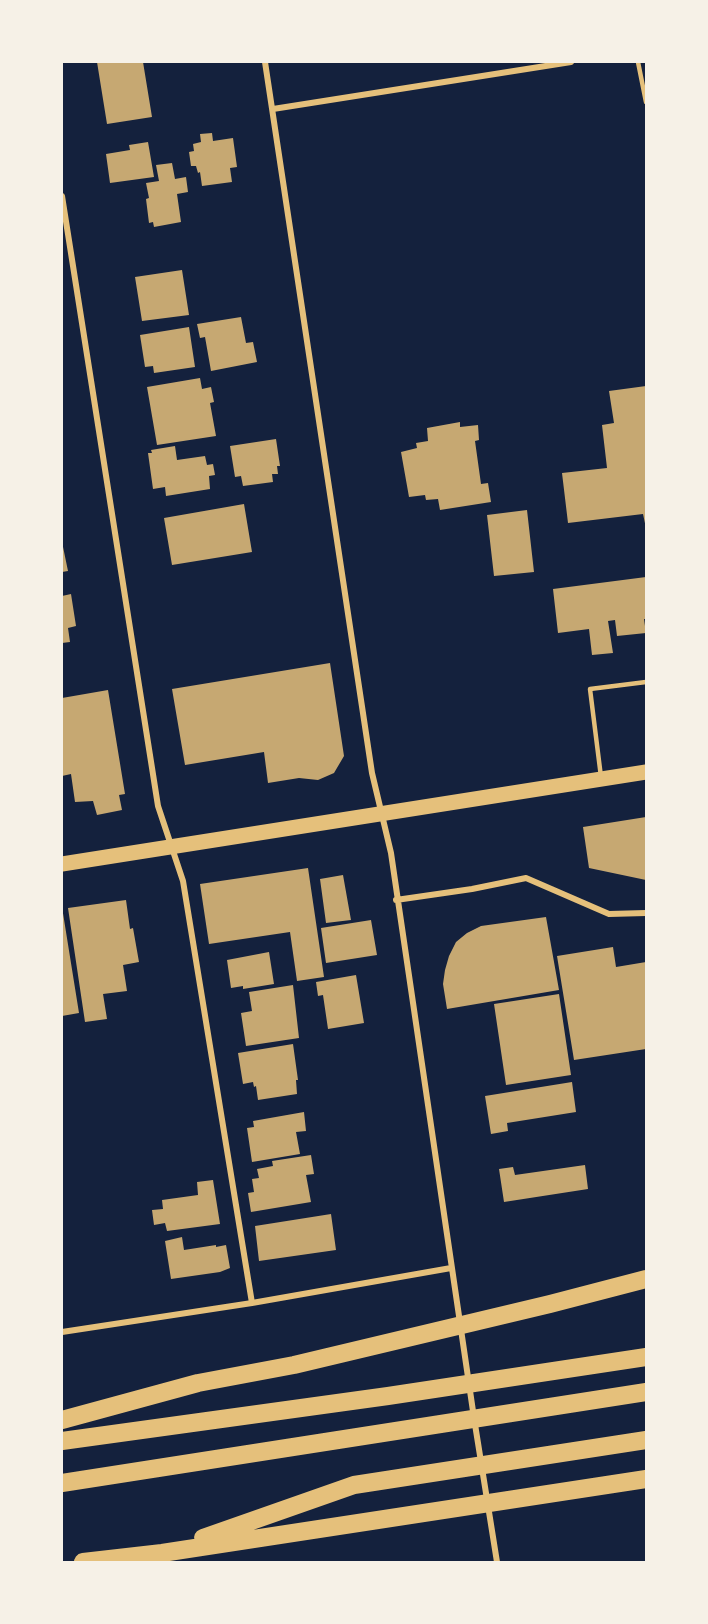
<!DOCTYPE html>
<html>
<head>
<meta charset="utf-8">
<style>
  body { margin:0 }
  #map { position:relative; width:708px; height:1624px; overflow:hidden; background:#14213d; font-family:Commissioner,sans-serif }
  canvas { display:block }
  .frame { position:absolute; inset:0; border:63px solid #f6f1e7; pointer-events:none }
</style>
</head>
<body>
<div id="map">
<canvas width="708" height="1624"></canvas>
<div class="frame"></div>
</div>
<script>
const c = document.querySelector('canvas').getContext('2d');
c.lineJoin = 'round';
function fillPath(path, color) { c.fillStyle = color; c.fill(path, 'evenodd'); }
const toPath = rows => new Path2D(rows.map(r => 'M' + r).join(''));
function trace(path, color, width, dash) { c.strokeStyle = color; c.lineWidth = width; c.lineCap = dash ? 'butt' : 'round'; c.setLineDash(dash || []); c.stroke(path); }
fillPath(toPath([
  [97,62,143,62,152,117,107,124],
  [212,133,213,141,233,138,237,167,230,168,232,182,202,186,200,172,198,173,196,166,191,166,189,152,194,151,193,144,201,142,200,134],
  [148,142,154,177,110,183,106,154,130,150,129,145],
  [172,163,175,179,186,177,188,192,177,194,181,222,154,227,153,222,149,223,146,199,149,198,146,183,159,181,156,165],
  [182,270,189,315,142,321,135,277],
  [241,317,246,343,253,342,257,362,211,371,205,337,200,338,197,324],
  [189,327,195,367,154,373,153,366,145,367,140,335],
  [200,378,202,389,211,387,214,402,210,403,216,436,157,445,147,387],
  [646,386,646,528,643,514,568,523,562,473,607,468,602,425,614,423,609,391],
  [460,422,460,427,478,425,479,440,475,441,481,484,488,483,491,502,440,510,438,499,426,500,425,495,409,497,401,452,417,448,416,443,428,441,427,428],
  [276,439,280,466,277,466,278,474,272,474,273,482,243,486,241,476,235,477,230,446],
  [175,446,177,460,205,456,207,465,213,464,215,475,209,476,210,489,166,496,165,487,153,489,148,453,152,453,151,450],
  [244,504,252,552,172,565,164,518],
  [527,510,534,572,494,576,487,515],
  [62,542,68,571,62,572],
  [646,577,646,619,644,619,646,633,617,636,615,620,608,621,613,653,592,655,589,629,558,633,553,589],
  [71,594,76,626,68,628,70,642,62,643,62,596],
  [330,663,344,756,334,773,318,780,299,778,268,783,264,752,185,765,172,689],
  [108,690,125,794,119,795,122,810,97,815,93,801,75,802,71,774,62,776,62,698],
  [646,817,646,880,589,868,583,827],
  [308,868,324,977,297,981,290,932,209,944,200,884],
  [343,875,351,920,326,923,320,879],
  [126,900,130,929,133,928,139,962,123,965,127,991,103,994,107,1019,85,1022,68,908],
  [62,907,79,1013,62,1016],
  [546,917,559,990,447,1009,443,984,445,970,449,956,456,942,467,933,481,926],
  [371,920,377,955,326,963,321,928],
  [613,947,616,967,646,962,646,1049,574,1060,557,956],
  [269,952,274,984,243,989,243,986,231,988,227,960],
  [356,975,364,1023,328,1029,323,995,318,996,316,982],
  [293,985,299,1038,246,1046,241,1013,252,1011,249,992],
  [559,994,571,1075,506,1085,494,1004],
  [293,1044,298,1080,296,1080,297,1094,258,1100,256,1086,254,1087,253,1082,243,1084,238,1053],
  [572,1082,576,1112,507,1123,508,1131,491,1134,485,1096],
  [304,1112,306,1131,296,1132,300,1154,252,1162,247,1128,254,1127,253,1121],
  [311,1155,314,1174,306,1175,311,1202,251,1212,248,1193,254,1192,252,1179,259,1178,257,1169,273,1166,272,1161],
  [585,1165,588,1189,504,1202,499,1169,513,1167,515,1175],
  [213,1180,220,1224,167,1231,165,1223,154,1225,152,1210,163,1209,162,1200,198,1195,197,1182],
  [331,1214,336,1250,259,1261,255,1226],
  [182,1237,184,1250,216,1245,216,1247,226,1245,230,1268,220,1272,171,1279,165,1241]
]), '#c6a872');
trace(toPath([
  [638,62,646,102],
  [601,777,590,689,646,682]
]), '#e5c07b', 4.5);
trace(toPath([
  [265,62,372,773,391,853,474,1418,497,1562],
  [273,109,571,62],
  [62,196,158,806,183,881,252,1303],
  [396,900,472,889,526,878,609,914,646,913],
  [62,1332,252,1303,451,1268]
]), '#e5c07b', 6);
trace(toPath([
  [62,864,646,772]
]), '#e5c07b', 15);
trace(toPath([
  [62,1420,198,1383,294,1365,550,1304,646,1279],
  [62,1441,388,1396,646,1357],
  [62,1483,646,1392],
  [203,1538,354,1485,646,1440],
  [83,1562,162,1553,646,1479]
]), '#e5c07b', 18);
</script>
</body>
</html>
